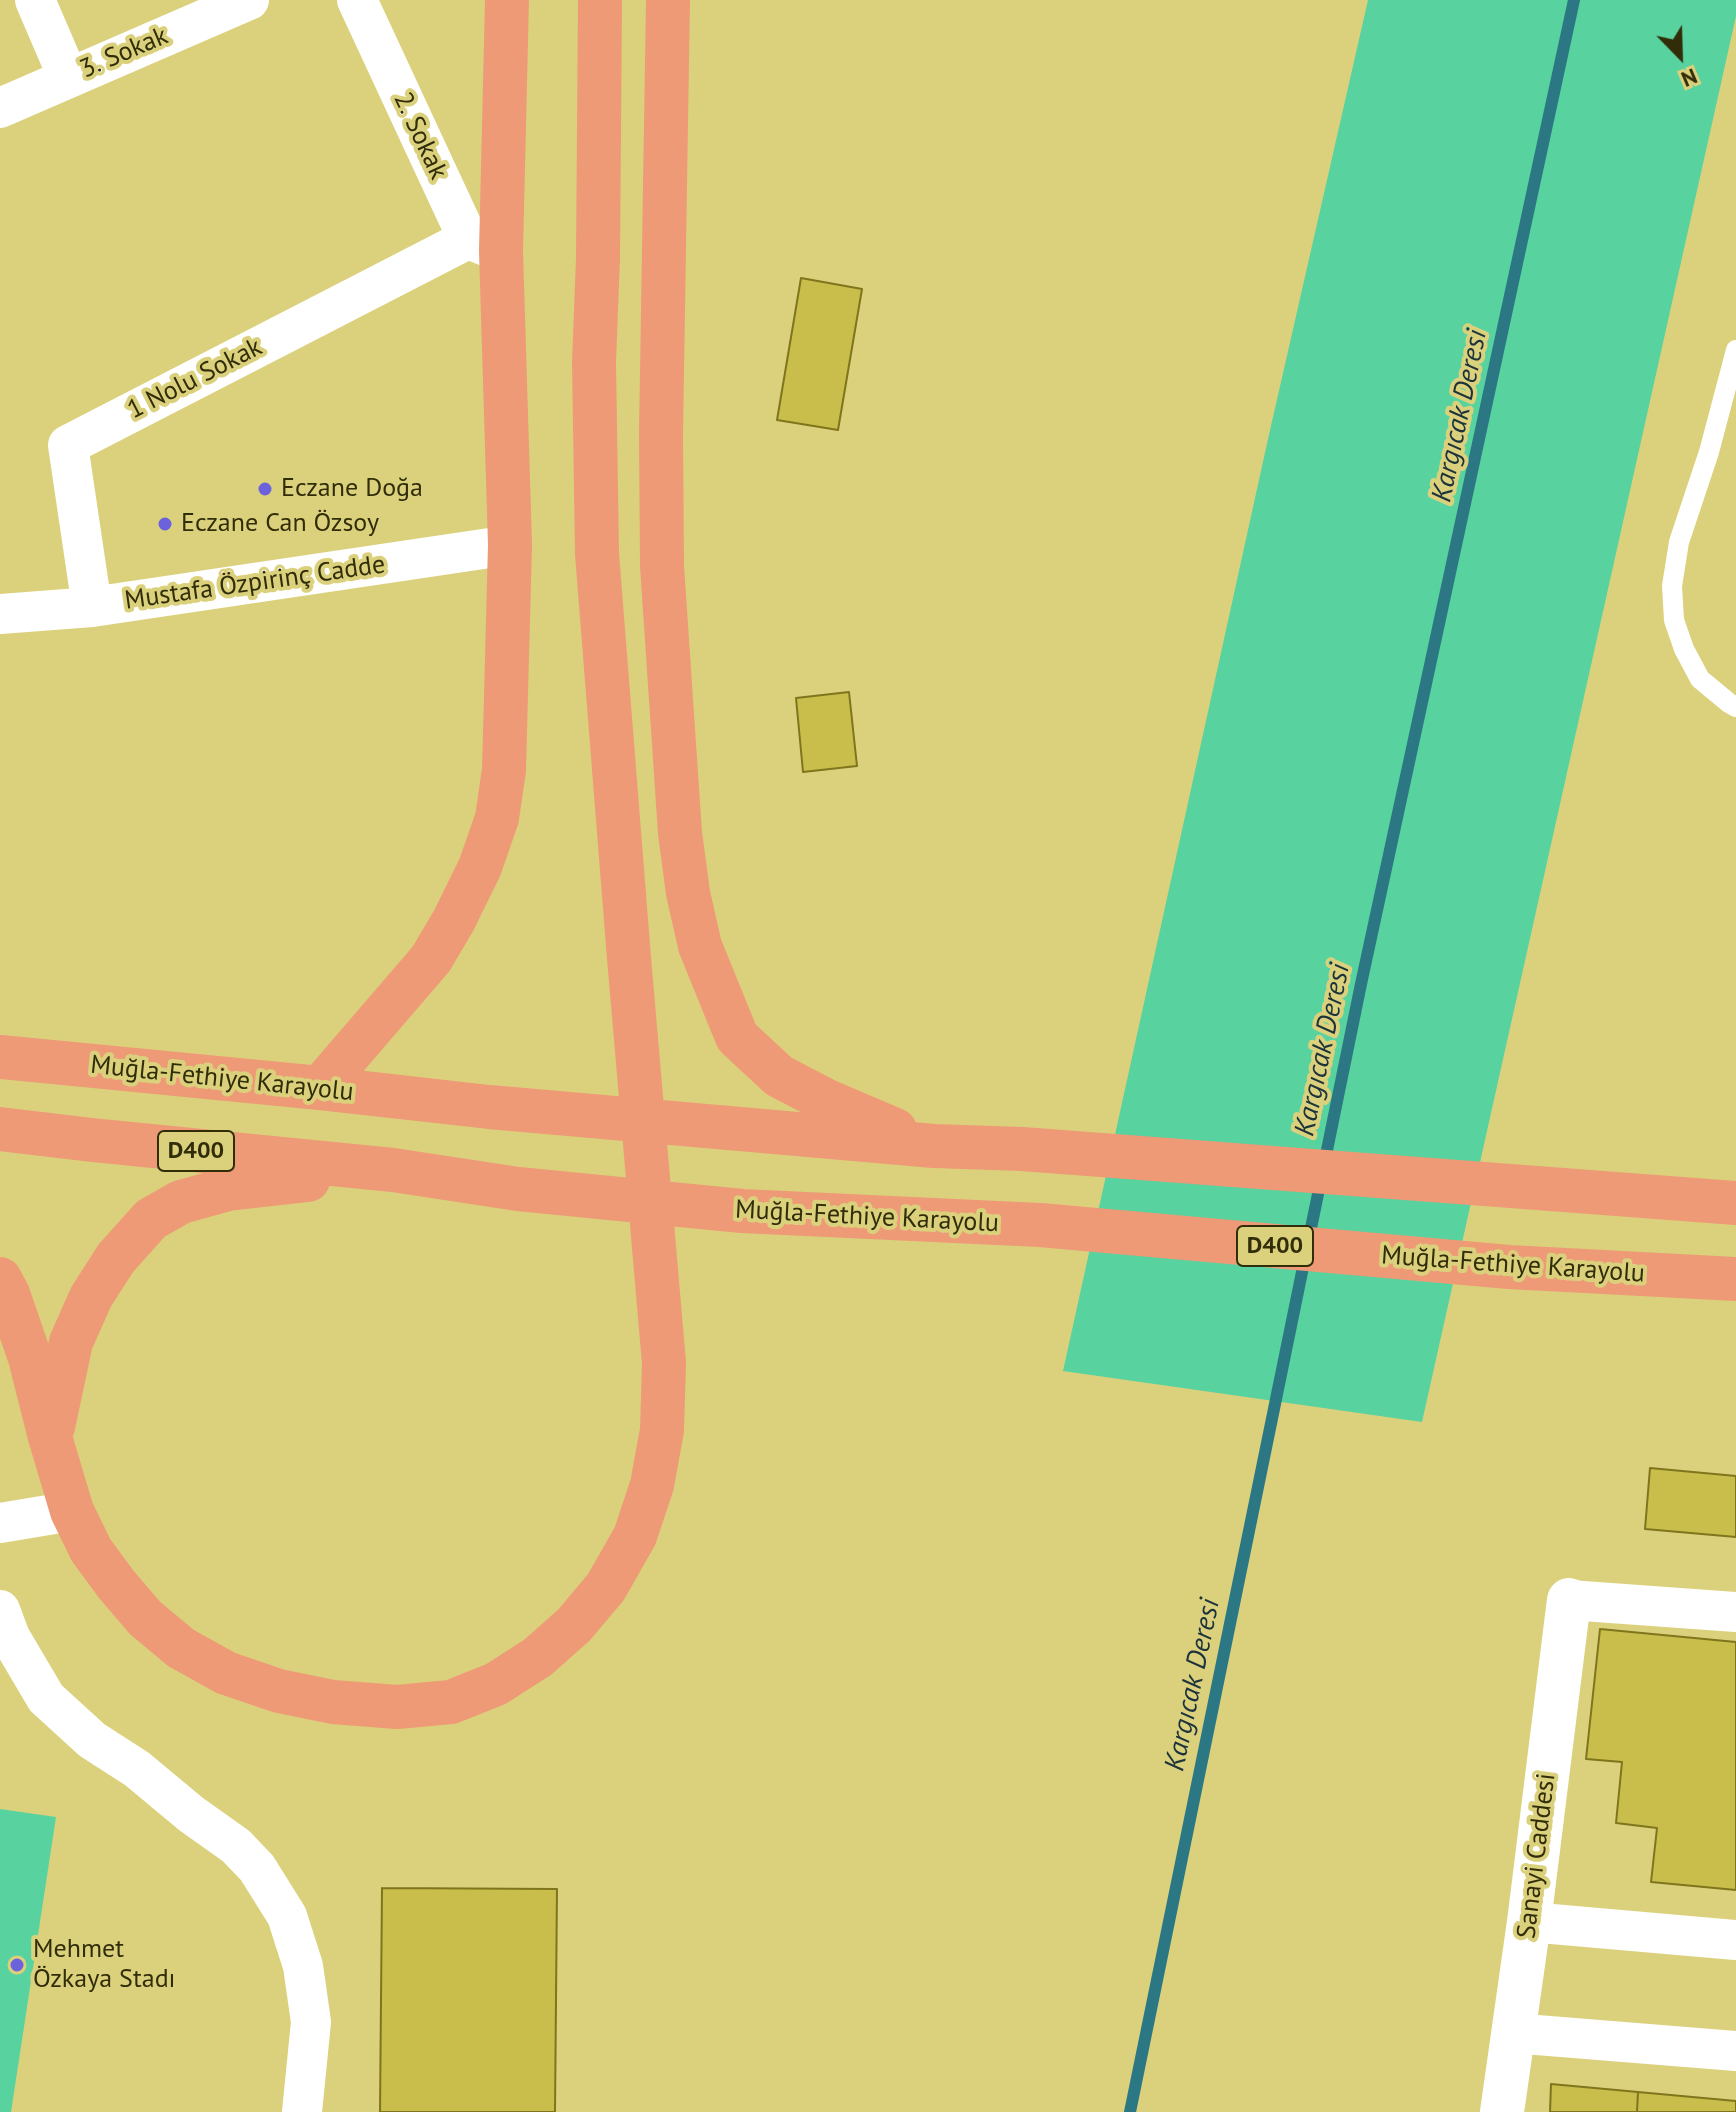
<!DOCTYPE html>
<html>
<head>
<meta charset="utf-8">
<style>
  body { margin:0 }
  #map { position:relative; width:1736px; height:2112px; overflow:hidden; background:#dbd17d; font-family:"PT Sans",sans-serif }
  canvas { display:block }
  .north { position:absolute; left:1640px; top:16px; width:80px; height:80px; -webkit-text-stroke:6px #dbd17d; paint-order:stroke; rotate:157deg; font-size:22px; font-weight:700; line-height:32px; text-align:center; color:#312d09 }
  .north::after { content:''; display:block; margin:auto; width:28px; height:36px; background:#312d09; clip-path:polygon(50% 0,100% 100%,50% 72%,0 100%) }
</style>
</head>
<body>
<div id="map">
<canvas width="1736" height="2112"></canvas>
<div class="north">N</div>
</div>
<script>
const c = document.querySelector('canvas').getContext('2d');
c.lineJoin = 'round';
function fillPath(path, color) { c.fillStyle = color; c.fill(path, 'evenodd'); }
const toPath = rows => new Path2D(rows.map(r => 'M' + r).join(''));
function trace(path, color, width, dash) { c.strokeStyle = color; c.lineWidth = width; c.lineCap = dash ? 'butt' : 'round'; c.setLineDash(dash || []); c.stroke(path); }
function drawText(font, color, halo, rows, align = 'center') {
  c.font = font + ' "PT Sans",sans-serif'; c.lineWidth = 8; c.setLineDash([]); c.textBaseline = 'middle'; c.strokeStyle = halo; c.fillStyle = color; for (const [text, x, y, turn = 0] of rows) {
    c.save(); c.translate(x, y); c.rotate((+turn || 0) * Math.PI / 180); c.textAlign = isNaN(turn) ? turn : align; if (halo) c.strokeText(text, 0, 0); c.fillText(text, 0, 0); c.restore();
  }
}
fillPath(toPath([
  [1368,0,1736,0,1736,16,1422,1422,1063,1371,1268,439],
  [0,1809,56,1817,11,2112,0,2112]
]), '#58d29f');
trace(toPath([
  [1130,2112,1361,984,1574,0]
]), '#2b7884', 12);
const building = toPath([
  [801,278,862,289,838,430,777,420,801,278],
  [849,692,857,766,803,772,796,698,849,692],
  [1650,1468,1736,1476,1736,1537,1645,1529,1650,1468],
  [1600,1629,1736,1642,1736,1890,1651,1882,1657,1828,1616,1823,1622,1762,1586,1759,1600,1629],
  [382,1888,557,1889,555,2112,380,2112,382,1888],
  [1551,2084,1638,2092,1637,2112,1550,2112,1551,2084],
  [1638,2092,1736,2101,1736,2112,1637,2112,1638,2092]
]);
fillPath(building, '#c9bd4c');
trace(building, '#7e751c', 2);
trace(toPath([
  [1736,350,1709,452,1679,542,1672,586,1674,620,1684,649,1700,679,1729,703,1736,707]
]), '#fff', 20);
trace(toPath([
  [35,0,68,77],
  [357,0,468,239,493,249],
  [0,108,249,0],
  [92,607,68,445,468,239],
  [0,614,92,607,510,545],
  [0,1523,72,1511],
  [1569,1600,1736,1612],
  [0,1610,10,1637,46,1698,92,1740,137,1769,191,1814,236,1846,257,1868,287,1916,303,1966,311,2022,302,2112],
  [1529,1922,1736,1940],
  [1512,2033,1736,2051]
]), '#fff', 40);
trace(toPath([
  [1502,2112,1529,1922,1569,1600]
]), '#fff', 44);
trace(toPath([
  [668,0,661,434,662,566,680,833,688,893,700,946,737,1037,779,1076,827,1101,895,1130],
  [0,1057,320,1088,489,1107,934,1146,1022,1149,1736,1203],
  [320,1088,431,959,454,920,480,867,497,818,504,770,510,545,501,251,507,0],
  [0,1129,92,1140,393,1170,518,1189,742,1211,1040,1225,1509,1267,1736,1279],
  [0,1279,8,1294,30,1358,50,1437,72,1511,91,1550,116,1584,145,1618,181,1648,226,1673,279,1691,333,1702,397,1707,451,1702,496,1684,538,1657,574,1625,606,1587,635,1536,652,1485,662,1430,664,1363,629,958,597,554,594,362,598,258,600,0],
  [53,1427,71,1342,91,1297,116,1258,151,1219,181,1202,228,1189,308,1180]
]), '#ee9a76', 44);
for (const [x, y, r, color] of [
  [265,489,8,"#6c62dc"],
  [165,524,8,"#6c62dc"],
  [17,1965,8,"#6c62dc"]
]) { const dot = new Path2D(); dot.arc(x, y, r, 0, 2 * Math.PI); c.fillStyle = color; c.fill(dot); trace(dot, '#dbd17d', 3); }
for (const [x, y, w] of [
  [196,1151,76],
  [1275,1246,76]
]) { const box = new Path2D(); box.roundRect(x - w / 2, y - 20, w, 40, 6); c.fillStyle = '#dbd17d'; c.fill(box); trace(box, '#312d09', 2); }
drawText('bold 24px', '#312d09', null, [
  ["D400",196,1151],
  ["D400",1275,1246]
]);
drawText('26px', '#312d09', '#dbd17d', [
  ["3. Sokak",124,53,-23],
  ["2. Sokak",420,136,65],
  ["1 Nolu Sokak",195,379,-27],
  ["Mustafa Özpirinç Cadde",255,583,-8],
  ["Muğla-Fethiye Karayolu",222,1079,6],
  ["Muğla-Fethiye Karayolu",867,1217,3],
  ["Muğla-Fethiye Karayolu",1513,1265,4],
  ["Sanayi Caddesi",1537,1856,-83]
]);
drawText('26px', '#312d09', '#dbd17d', [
  ["Eczane Doğa",281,489],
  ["Eczane Can Özsoy",181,524],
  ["Mehmet",33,1950],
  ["Özkaya Stadı",33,1980]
], 'left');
drawText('italic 28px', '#1c333b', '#dbd17d', [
  ["Kargıcak Deresi",1460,416,-78],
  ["Kargıcak Deresi",1323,1050,-78],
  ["Kargıcak Deresi",1193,1685,-78]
]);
</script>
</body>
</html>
